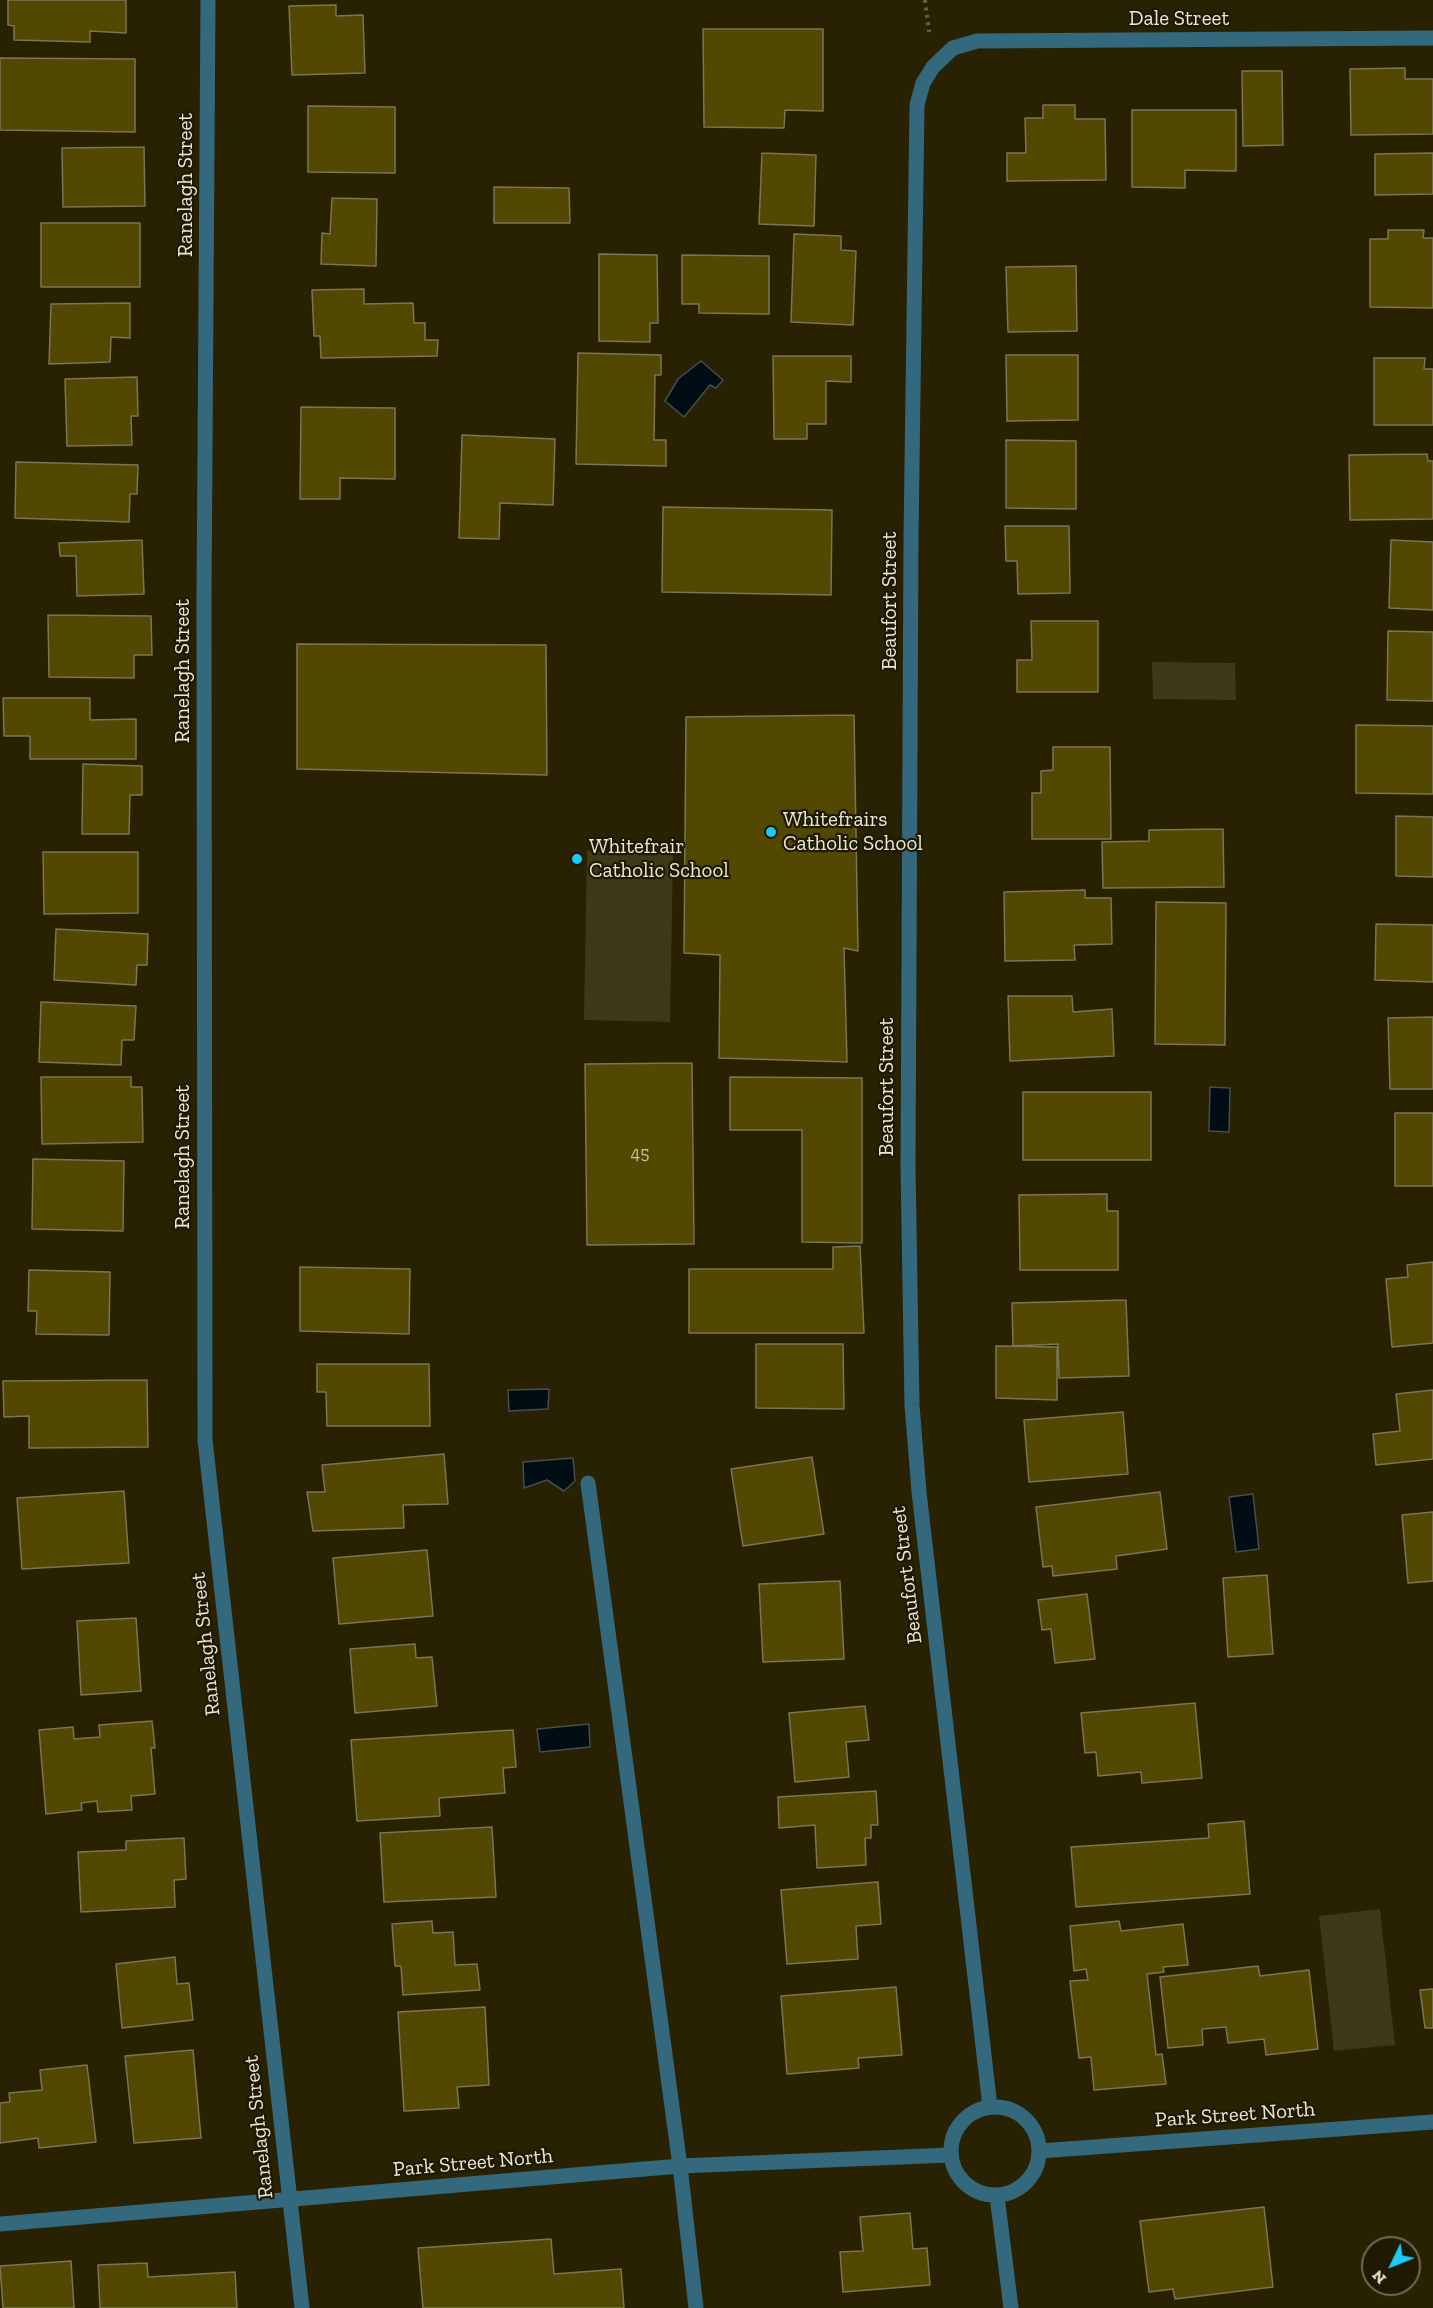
<!DOCTYPE html>
<html>
<head>
<meta charset="utf-8">
<style>
  body { margin:0 }
  #map { position:relative; width:1433px; height:2308px; overflow:hidden; background:#282202; font-family:"Zilla Slab",serif }
  canvas { display:block }
  .north { position:absolute; left:1361px; top:2236px; width:60px; height:60px; box-sizing:border-box; background:#1e1900; border:2px solid #706b55; border-radius:50%; rotate:227deg; font-size:16px; font-weight:700; line-height:24px; text-align:center; color:#eae7d5 }
  .north::after { content:''; display:block; margin:auto; width:21px; height:27px; background:#1bcafc; clip-path:polygon(50% 0,100% 100%,50% 72%,0 100%) }
</style>
</head>
<body>
<div id="map">
<canvas width="1433" height="2308"></canvas>
<div class="north">N</div>
</div>
<script>
const c = document.querySelector('canvas').getContext('2d');
c.lineJoin = 'round';
function fillPath(path, color) { c.fillStyle = color; c.fill(path, 'evenodd'); }
const toPath = rows => new Path2D(rows.map(r => 'M' + r).join(''));
function trace(path, color, width, dash) { c.strokeStyle = color; c.lineWidth = width; c.lineCap = dash ? 'butt' : 'round'; c.setLineDash(dash || []); c.stroke(path); }
function drawText(font, color, halo, rows, align = 'center') {
  c.font = font + ' "Zilla Slab",serif'; c.lineWidth = 4.5; c.setLineDash([]); c.textBaseline = 'middle'; c.strokeStyle = halo; c.fillStyle = color; for (const [text, x, y, turn = 0] of rows) {
    c.save(); c.translate(x, y); c.rotate((+turn || 0) * Math.PI / 180); c.textAlign = isNaN(turn) ? turn : align; if (halo) c.strokeText(text, 0, 0); c.fillText(text, 0, 0); c.restore();
  }
}
fillPath(toPath([
  [1152,662,1235,663,1236,700,1153,699],
  [587,851,673,853,670,1022,584,1020],
  [1380,1909,1395,2045,1334,2051,1319,1916]
]), '#3f3918');
const water = toPath([
  [701,361,723,380,716,388,710,385,684,417,665,401,678,379,701,361],
  [1210,1087,1230,1088,1229,1132,1209,1131,1210,1087],
  [549,1389,548,1409,509,1411,508,1390,549,1389],
  [573,1458,575,1481,564,1491,547,1480,524,1488,523,1462,573,1458],
  [1253,1494,1259,1549,1236,1552,1229,1497,1253,1494],
  [589,1724,590,1747,540,1752,537,1729,589,1724]
]);
fillPath(water, '#000d15');
trace(water, '#464e4f', 1.5);
const building = toPath([
  [8,0,126,0,126,33,90,31,90,42,14,40,14,26,8,25,8,0],
  [336,5,336,16,363,15,365,73,292,75,289,6,336,5],
  [703,29,823,29,823,111,785,110,784,128,704,127,703,29],
  [0,58,135,59,135,132,0,130,0,58],
  [1405,68,1405,79,1433,79,1433,134,1351,135,1350,69,1405,68],
  [1242,71,1282,71,1283,145,1243,146,1242,71],
  [1043,105,1075,105,1075,119,1105,119,1106,180,1007,181,1007,153,1026,153,1025,118,1043,118,1043,105],
  [308,106,395,107,395,173,308,172,308,106],
  [1132,110,1236,110,1236,171,1185,170,1185,188,1132,187,1132,110],
  [144,147,145,206,63,207,62,148,144,147],
  [762,153,816,155,814,226,759,224,762,153],
  [1433,153,1433,194,1375,195,1375,154,1433,153],
  [494,187,569,188,570,223,494,223,494,187],
  [332,198,377,199,376,266,321,264,322,233,330,234,332,198],
  [41,223,140,223,140,287,41,287,41,223],
  [1388,230,1424,230,1423,238,1433,238,1433,308,1370,307,1370,239,1388,239,1388,230],
  [794,234,841,236,841,250,856,251,853,325,791,322,794,234],
  [599,254,657,255,658,323,650,323,650,342,599,341,599,254],
  [682,255,769,256,769,314,699,313,699,304,682,304,682,255],
  [1076,266,1077,331,1008,332,1006,267,1076,266],
  [364,289,364,304,413,303,414,323,425,323,425,340,438,340,437,356,321,358,320,336,314,336,312,290,364,289],
  [130,303,130,338,111,337,110,362,49,364,51,304,130,303],
  [578,353,661,355,661,375,655,375,654,440,666,440,666,466,576,464,578,353],
  [1006,355,1078,355,1078,420,1007,421,1006,355],
  [773,356,851,356,851,382,826,381,826,424,807,424,807,439,774,439,773,356],
  [1374,358,1425,358,1424,369,1433,369,1433,425,1374,425,1374,358],
  [137,377,138,416,131,416,132,445,67,446,65,379,137,377],
  [301,407,395,408,395,479,340,478,340,499,300,499,301,407],
  [462,435,555,439,553,505,500,503,499,539,459,538,462,435],
  [1006,440,1076,441,1076,509,1006,508,1006,440],
  [1427,454,1428,461,1433,461,1433,519,1350,520,1349,455,1427,454],
  [16,462,138,465,137,494,130,494,129,522,15,518,16,462],
  [663,507,832,510,831,595,662,592,663,507],
  [1005,526,1069,526,1070,593,1018,594,1017,561,1006,561,1005,526],
  [142,540,144,594,77,596,76,556,60,556,59,543,142,540],
  [1391,540,1433,542,1433,610,1389,608,1391,540],
  [48,615,151,616,152,655,134,655,134,678,49,677,48,615],
  [1031,621,1098,621,1098,692,1017,692,1017,660,1032,660,1031,621],
  [1388,631,1433,632,1433,701,1387,700,1388,631],
  [297,644,546,645,547,775,297,769,297,644],
  [3,698,90,698,90,720,136,719,136,759,30,759,30,736,4,736,3,698],
  [854,715,858,951,844,948,847,1062,719,1058,720,955,684,953,686,717,854,715],
  [1356,725,1433,726,1433,794,1356,793,1356,725],
  [1053,747,1110,747,1111,839,1032,839,1032,793,1041,793,1041,771,1053,770,1053,747],
  [83,764,142,766,142,795,130,795,129,834,82,834,83,764],
  [1396,816,1433,817,1433,877,1396,876,1396,816],
  [1223,829,1224,887,1103,888,1102,842,1149,841,1149,830,1223,829],
  [43,852,138,852,138,913,44,914,43,852],
  [1085,890,1085,898,1111,898,1112,944,1074,945,1075,960,1005,961,1004,892,1085,890],
  [1156,902,1226,903,1225,1045,1155,1044,1156,902],
  [1376,924,1433,925,1433,982,1375,980,1376,924],
  [56,929,148,934,147,965,137,965,136,985,54,980,56,929],
  [1008,996,1072,996,1073,1012,1112,1009,1114,1056,1010,1061,1008,996],
  [41,1002,136,1006,134,1040,122,1040,121,1065,39,1062,41,1002],
  [1433,1017,1433,1089,1390,1089,1388,1018,1433,1017],
  [692,1063,694,1244,587,1245,585,1064,692,1063],
  [41,1077,131,1077,131,1087,142,1087,143,1142,42,1144,41,1077],
  [730,1077,862,1078,862,1243,802,1242,802,1130,730,1130,730,1077],
  [1023,1092,1151,1092,1151,1160,1023,1160,1023,1092],
  [1395,1113,1433,1113,1433,1186,1395,1186,1395,1113],
  [33,1159,124,1161,123,1231,32,1229,33,1159],
  [1107,1194,1107,1211,1118,1211,1118,1270,1020,1270,1019,1195,1107,1194],
  [860,1246,864,1333,689,1333,689,1269,833,1269,833,1247,860,1246],
  [1433,1262,1433,1343,1392,1347,1386,1279,1408,1277,1407,1265,1433,1262],
  [300,1267,410,1269,409,1334,300,1331,300,1267],
  [29,1270,110,1272,109,1335,36,1334,37,1311,28,1311,29,1270],
  [1126,1300,1129,1376,1059,1378,1058,1344,1013,1346,1012,1303,1126,1300],
  [756,1344,843,1344,844,1409,756,1408,756,1344],
  [996,1346,1057,1347,1057,1400,996,1398,996,1346],
  [317,1364,429,1364,430,1426,327,1426,326,1392,317,1392,317,1364],
  [147,1380,148,1447,29,1448,29,1416,4,1417,3,1381,147,1380],
  [1433,1390,1433,1459,1376,1465,1373,1434,1400,1431,1396,1394,1433,1390],
  [1123,1412,1128,1474,1029,1482,1024,1420,1123,1412],
  [444,1454,448,1504,403,1505,404,1528,313,1531,307,1492,325,1492,322,1465,444,1454],
  [812,1457,824,1534,743,1546,731,1469,812,1457],
  [124,1491,129,1563,22,1569,17,1498,124,1491],
  [1160,1492,1167,1549,1116,1556,1117,1569,1053,1576,1052,1566,1043,1567,1036,1507,1160,1492],
  [1433,1512,1433,1581,1408,1583,1402,1515,1433,1512],
  [427,1550,433,1616,339,1624,333,1558,427,1550],
  [1267,1575,1273,1654,1228,1657,1223,1578,1267,1575],
  [840,1581,844,1659,763,1662,759,1584,840,1581],
  [1087,1594,1095,1659,1055,1663,1051,1629,1042,1630,1038,1600,1087,1594],
  [136,1618,141,1691,81,1695,77,1621,136,1618],
  [415,1644,416,1658,432,1657,437,1706,355,1713,350,1649,415,1644],
  [1195,1703,1202,1778,1142,1783,1141,1772,1098,1776,1096,1752,1085,1753,1081,1713,1195,1703],
  [865,1706,869,1740,846,1742,849,1777,795,1782,789,1713,865,1706],
  [152,1721,155,1748,151,1748,155,1794,131,1796,132,1810,98,1812,97,1801,81,1803,82,1810,46,1814,39,1730,73,1727,74,1739,100,1737,99,1725,152,1721],
  [513,1730,516,1767,503,1768,505,1793,439,1798,440,1816,357,1821,351,1740,513,1730],
  [876,1791,878,1825,871,1825,871,1838,865,1838,866,1865,817,1868,815,1825,779,1828,778,1797,876,1791],
  [1244,1821,1250,1894,1076,1907,1071,1847,1209,1838,1208,1824,1244,1821],
  [492,1827,496,1897,384,1902,380,1833,492,1827],
  [184,1838,186,1879,174,1880,175,1907,81,1912,78,1852,126,1850,126,1841,184,1838],
  [878,1882,881,1924,856,1926,858,1959,787,1964,781,1890,878,1882],
  [432,1921,433,1933,453,1932,455,1965,477,1964,480,1990,403,1995,401,1966,395,1966,392,1924,432,1921],
  [1119,1921,1121,1931,1183,1924,1188,1965,1163,1967,1164,1972,1147,1974,1156,2055,1162,2054,1166,2084,1094,2090,1091,2057,1079,2058,1070,1981,1088,1980,1086,1969,1074,1971,1070,1926,1119,1921],
  [175,1957,177,1984,189,1983,193,2020,122,2028,116,1964,175,1957],
  [1258,1966,1260,1976,1309,1970,1318,2049,1266,2055,1264,2039,1228,2043,1226,2027,1202,2029,1203,2045,1168,2048,1160,1977,1258,1966],
  [896,1987,902,2055,858,2058,859,2068,787,2074,781,1996,896,1987],
  [1433,1989,1433,2028,1425,2028,1420,1990,1433,1989],
  [485,2007,489,2085,457,2087,459,2108,404,2111,398,2012,485,2007],
  [193,2050,201,2138,134,2143,125,2056,193,2050],
  [87,2065,96,2142,39,2148,38,2138,0,2143,0,2103,10,2102,9,2093,42,2090,40,2070,87,2065],
  [1264,2207,1273,2287,1175,2299,1173,2289,1149,2292,1140,2221,1264,2207],
  [910,2213,913,2249,927,2248,930,2285,843,2292,840,2252,863,2251,860,2217,910,2213],
  [551,2239,554,2274,621,2269,624,2308,423,2308,418,2248,551,2239],
  [71,2261,74,2308,3,2308,0,2266,71,2261],
  [147,2263,148,2277,235,2272,237,2308,100,2308,98,2265,147,2263]
]);
fillPath(building, '#524801');
trace(building, '#7b7553', 1.5);
trace(toPath([
  [925,0,929,32]
]), '#666145', 4, [3, 4.5]);
trace(toPath([
  [588,1483,680,2166,696,2308]
]), '#34687c', 15);
trace(toPath([
  [208,0,204,598,205,1440,302,2308],
  '951 2151a44 44 0 1 1 88 0a44 44 0 1 1-88 0Z',
  [990,2107,919,1492,912,1405,908,1166,911,538,917,105,923,83,933,67,953,48,977,41,1433,38],
  [1040,2151,1433,2122],
  [997,2196,1011,2308],
  [0,2224,680,2166,950,2155]
]), '#34687c', 15);
for (const [x, y, r, color] of [
  [771,832,6,"#1bcafc"],
  [577,859,6,"#1bcafc"]
]) { const dot = new Path2D(); dot.arc(x, y, r, 0, 2 * Math.PI); c.fillStyle = color; c.fill(dot); trace(dot, '#1e1900', 2); }
drawText('18px', '#c4bfa0', null, [
  ["45",640,1154]
]);
drawText('21px', '#eae7d5', '#1e1900', [
  ["Dale Street",1179,19],
  ["Ranelagh Street",186,185,-90],
  ["Beaufort Street",890,601,-90],
  ["Ranelagh Street",183,671,-90],
  ["Beaufort Street",887,1087,-90],
  ["Ranelagh Street",183,1157,-90],
  ["Beaufort Street",907,1575,-97],
  ["Ranelagh Street",206,1644,-96],
  ["Park Street North",1235,2115,-4],
  ["Ranelagh Street",259,2127,-96],
  ["Park Street North",473,2163,-5]
]);
drawText('21px', '#eae7d5', '#1e1900', [
  ["Whitefrairs",783,820],
  ["Catholic School",783,844],
  ["Whitefrair",589,847],
  ["Catholic School",589,871]
], 'left');
</script>
</body>
</html>
